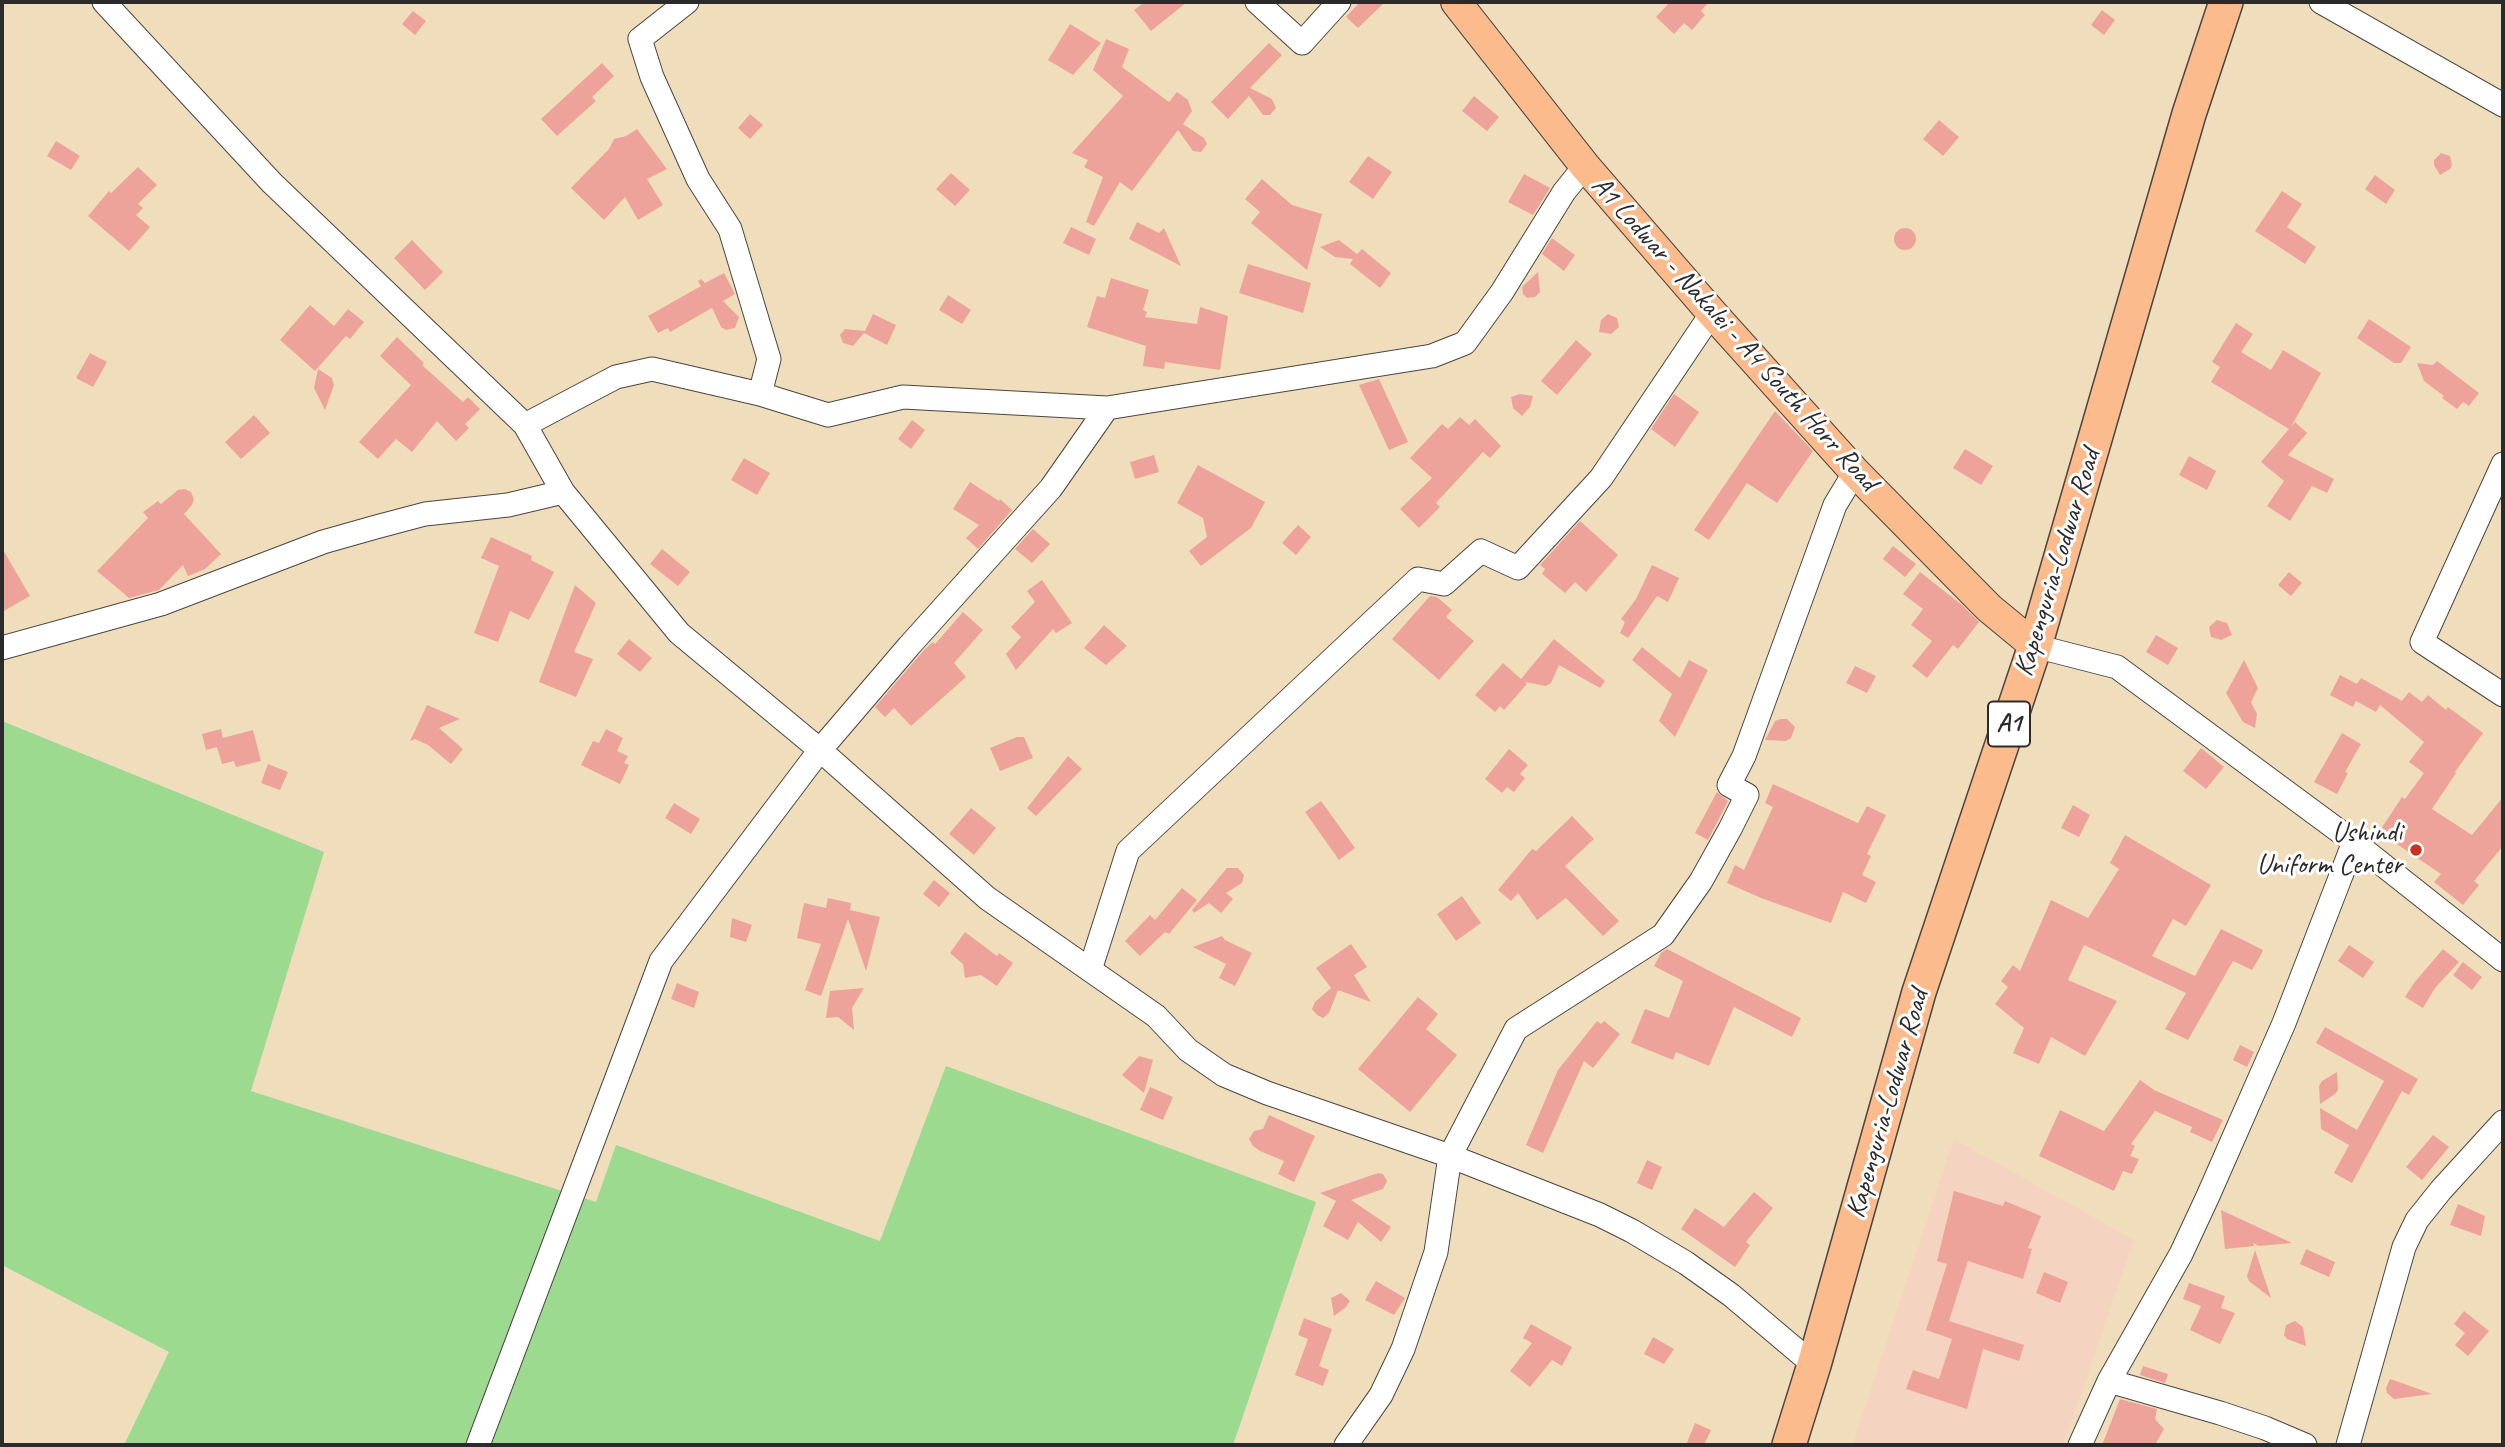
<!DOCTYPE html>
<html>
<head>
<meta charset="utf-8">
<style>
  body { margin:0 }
  #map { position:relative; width:2505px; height:1447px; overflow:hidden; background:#f0ddbc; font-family:Caveat,sans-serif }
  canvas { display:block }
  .frame { position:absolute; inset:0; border:4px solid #2b2b2b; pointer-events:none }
</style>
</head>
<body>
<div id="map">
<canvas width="2505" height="1447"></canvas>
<div class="frame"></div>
</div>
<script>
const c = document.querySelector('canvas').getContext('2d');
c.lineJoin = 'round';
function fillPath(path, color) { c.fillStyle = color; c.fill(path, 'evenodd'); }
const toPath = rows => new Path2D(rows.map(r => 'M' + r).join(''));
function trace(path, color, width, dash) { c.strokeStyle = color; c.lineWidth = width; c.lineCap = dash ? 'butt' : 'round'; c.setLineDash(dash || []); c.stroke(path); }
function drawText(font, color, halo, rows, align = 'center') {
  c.font = font + ' Caveat,sans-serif'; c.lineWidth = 6; c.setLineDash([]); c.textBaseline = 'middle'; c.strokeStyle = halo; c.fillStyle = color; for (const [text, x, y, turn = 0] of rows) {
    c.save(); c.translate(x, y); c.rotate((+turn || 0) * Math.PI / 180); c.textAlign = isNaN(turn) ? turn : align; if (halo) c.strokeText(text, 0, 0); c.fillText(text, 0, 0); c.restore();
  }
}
fillPath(toPath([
  [1954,1139,2134,1240,2063,1445,1853,1445]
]), '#f4d3c0');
fillPath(toPath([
  [2,721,324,852,251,1091,596,1202,616,1145,880,1241,946,1066,1316,1202,1233,1445,124,1445,169,1352,2,1265]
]), '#9bda8f');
fillPath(toPath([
  [1145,2,1187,2,1151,31,1134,10],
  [1360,2,1385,2,1358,28,1346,17],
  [1670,2,1709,2,1701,11,1705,15,1692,30,1684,23,1674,34,1656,17],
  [2102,10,2115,20,2104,35,2091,25],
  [413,11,426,21,415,35,402,24],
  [1070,24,1101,43,1073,75,1048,60],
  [1106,39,1129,49,1122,67,1169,102,1177,92,1188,100,1192,111,1183,124,1204,138,1207,144,1201,152,1193,151,1178,130,1132,191,1120,182,1094,226,1086,222,1103,177,1084,167,1088,160,1072,153,1123,96,1093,70],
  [1269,43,1282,55,1250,88,1272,99,1276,108,1270,115,1263,115,1249,96,1228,119,1211,102],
  [602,63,614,76,592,97,596,101,557,136,541,119],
  [1474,96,1499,117,1487,131,1462,111],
  [750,114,763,125,750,139,738,128],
  [1939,120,1959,137,1943,156,1923,139],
  [637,129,667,169,647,179,663,205,638,220,625,197,604,220,571,188,609,149,614,139,626,136],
  [56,141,80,156,71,170,47,156],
  [2441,153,2450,156,2452,165,2450,169,2440,175,2434,165,2434,160],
  [1368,156,1392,172,1373,199,1349,182],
  [138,167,157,185,138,204,143,208,136,215,150,227,129,251,88,216,109,191,111,193],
  [951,173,970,190,955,206,936,189],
  [1524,174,1550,188,1533,215,1508,202],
  [2375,175,2395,190,2386,204,2365,189],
  [1262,179,1292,205,1322,214,1307,270,1251,223,1260,212,1245,199],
  [2282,191,2302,204,2287,227,2316,247,2305,264,2255,231],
  [1137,222,1159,233,1164,228,1181,266,1129,239],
  [1071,227,1096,239,1089,255,1063,243],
  '1894 239a11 11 0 1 1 22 0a11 11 0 1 1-22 0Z',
  [1552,238,1575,255,1564,271,1542,254],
  [412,240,443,272,425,290,394,258],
  [1339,240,1357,254,1362,249,1391,273,1380,288,1350,264,1353,259,1335,257,1320,247],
  [1248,264,1311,283,1303,313,1239,293],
  [1538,272,1540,292,1535,297,1527,298,1523,294,1522,287],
  [724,273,735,294,723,301,739,317,735,328,726,330,721,327,712,308,670,332,668,328,658,333,648,316,701,286,698,281,701,279,705,283],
  [1111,278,1149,290,1143,310,1147,312,1145,317,1197,324,1200,307,1228,316,1220,370,1165,362,1164,369,1143,366,1146,346,1087,327,1097,296,1105,298],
  [948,295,971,310,962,324,939,310],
  [310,305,334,326,348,309,364,322,350,339,346,336,315,371,280,340],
  [873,314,896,325,887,345,864,333,853,346,843,343,840,335,845,329,865,331],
  [1608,314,1617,318,1619,327,1611,334,1599,332,1601,320],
  [2369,319,2411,347,2401,363,2394,363,2357,338],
  [2236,323,2253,334,2241,352,2271,370,2283,350,2321,373,2291,427,2295,422,2307,433,2288,455,2334,479,2327,493,2312,486,2290,521,2267,506,2284,481,2261,462,2289,429,2211,382,2220,367,2212,362],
  [397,337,424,363,422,365,463,402,468,397,480,409,465,424,469,428,456,441,437,421,412,452,396,439,378,459,359,442,411,385,380,356],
  [1576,340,1592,354,1557,395,1541,381],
  [90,353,107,362,93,387,76,378],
  [2437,361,2479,393,2469,406,2463,402,2457,409,2442,398,2444,396,2424,381,2417,363,2433,365],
  [318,369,332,378,334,385,325,410,314,388],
  [1379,379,1408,442,1389,450,1359,385],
  [1520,394,1533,396,1530,407,1522,416,1513,408,1511,397],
  [1674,394,1699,412,1675,447,1651,429],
  [1775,411,1813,451,1777,503,1747,483,1709,540,1694,530],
  [254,415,270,433,241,459,225,442],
  [1460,417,1469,425,1475,419,1501,446,1490,458,1483,452,1436,503,1440,507,1419,528,1400,509,1432,478,1410,458,1442,424,1448,429],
  [912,420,925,430,911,449,898,439],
  [1965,449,1993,466,1981,485,1953,468],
  [1154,455,1159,472,1135,479,1130,462],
  [2189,456,2216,471,2207,490,2179,475],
  [744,458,770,473,757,495,731,480],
  [1198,465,1265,502,1251,528,1201,566,1189,551,1207,537,1203,518,1177,503],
  [970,482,999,501,1000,499,1012,510,978,549,966,538,979,525,953,509],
  [185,489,191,492,194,499,192,505,184,514,221,554,205,569,188,576,183,565,159,590,129,598,97,571,148,518,143,512,158,501,161,504,178,490],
  [1580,521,1618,555,1586,592,1575,582,1565,593,1542,574,1545,569,1540,565],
  [1298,525,1311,537,1296,555,1282,543],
  [1033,529,1050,544,1032,563,1015,549],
  [491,537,532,556,531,560,554,572,529,620,510,611,498,642,474,633,499,566,481,558],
  [1893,546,1916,564,1905,577,1883,559],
  [2,548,30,596,2,612],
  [662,549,690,572,678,586,650,564],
  [1652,565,1679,578,1668,602,1657,596,1628,638,1620,633,1625,622,1621,619,1636,599],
  [1920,572,1962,605,1979,622,1958,649,1953,645,1927,678,1912,666,1932,641,1911,625,1923,609,1903,594],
  [2289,572,2302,583,2291,596,2278,585],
  [1042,580,1072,623,1056,633,1053,629,1016,670,1006,654,1021,637,1011,627,1035,602,1027,591],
  [575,585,596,603,574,652,593,659,576,697,539,682],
  [1430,596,1437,597,1452,610,1446,617,1474,641,1439,680,1392,639],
  [963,612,983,630,954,663,966,677,911,726,894,708,885,717,875,707,925,649,933,642,935,644],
  [2217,620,2227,623,2232,635,2221,640,2211,637,2209,627],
  [1104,625,1127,646,1106,665,1084,648],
  [2156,635,2178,648,2168,665,2146,652],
  [629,639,652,658,640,672,617,654],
  [1554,639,1605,681,1600,688,1559,665,1551,683,1546,686,1525,682,1527,684,1504,710,1500,706,1495,712,1475,695,1503,663,1521,679],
  [1642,647,1680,678,1689,660,1708,670,1675,737,1659,721,1672,694,1632,660],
  [2244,660,2258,688,2251,702,2257,714,2255,728,2243,722,2226,693],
  [1855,666,1876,676,1867,693,1846,683],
  [2340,675,2357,684,2361,678,2402,701,2409,692,2422,702,2428,695,2446,710,2448,707,2483,733,2455,772,2456,773,2432,809,2472,835,2503,797,2503,846,2474,881,2479,885,2463,905,2434,882,2441,874,2379,832,2402,797,2405,799,2424,773,2409,762,2424,742,2380,705,2376,712,2356,701,2353,707,2330,695],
  [427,705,460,719,439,728,463,749,451,764,428,745,415,739,410,741],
  [1781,719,1787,719,1795,727,1791,738,1786,741,1765,740,1775,721],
  [221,729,223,738,253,730,261,761,236,767,234,761,222,764,217,747,206,750,202,734],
  [606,729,623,738,617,751,628,756,624,763,629,765,620,784,581,765,593,741,599,743],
  [2342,733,2361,744,2345,772,2348,773,2337,794,2314,782],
  [1017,737,1024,737,1033,758,1000,771,990,748],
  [2201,748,2224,767,2206,789,2183,771],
  [1509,749,1528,765,1520,774,1525,778,1514,792,1507,787,1502,793,1485,779],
  [1068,756,1082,769,1036,816,1027,808],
  [268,764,288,772,280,790,261,783],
  [1773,784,1858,823,1867,806,1886,815,1867,854,1871,856,1862,875,1876,882,1866,903,1843,892,1831,923,1761,898,1727,883,1735,865,1744,870,1773,807,1765,803],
  [1717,792,1728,801,1708,840,1695,833],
  [1321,801,1355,848,1339,860,1305,812],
  [674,803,700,819,691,834,665,818],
  [2073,805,2090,815,2079,837,2061,828],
  [971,808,996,828,974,855,949,834],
  [1572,816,1594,839,1565,866,1619,921,1603,936,1566,898,1537,920,1518,893,1511,901,1498,890,1532,849,1536,851],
  [2125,835,2211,885,2186,926,2173,919,2152,956,2195,976,2221,929,2263,950,2261,955,2252,970,2233,961,2188,1040,2165,1029,2186,993,2084,945,2068,980,2117,1001,2085,1056,2051,1037,2039,1064,2013,1053,2024,1028,1995,1004,2008,987,2001,981,2013,965,2020,971,2051,900,2088,918,2119,869,2110,863],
  [1227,868,1238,868,1244,875,1242,883,1226,893,1233,899,1221,913,1209,903,1194,913,1192,910],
  [934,880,950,893,939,907,923,894],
  [1182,888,1197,900,1169,934,1165,932,1140,956,1125,941,1150,915,1155,920],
  [1462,896,1481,923,1456,941,1437,914],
  [828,898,851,903,850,910,880,917,866,971,848,919,821,996,805,990,821,944,797,938,804,903,826,908],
  [732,918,752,925,746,942,730,937],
  [965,932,997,956,999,953,1013,963,997,986,981,975,965,978,963,964,950,953],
  [1222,936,1225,940,1252,953,1235,986,1219,978,1226,964,1193,947],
  [1351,944,1367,967,1354,975,1371,1002,1338,990,1329,1013,1323,1018,1317,1015,1312,1009,1315,1002,1331,988,1316,968],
  [2349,945,2374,962,2363,978,2338,961],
  [1667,949,1801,1018,1792,1037,1734,1007,1709,1066,1676,1052,1673,1060,1631,1043,1645,1009,1669,1018,1683,981,1654,966,1661,953],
  [2443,949,2459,962,2435,988,2423,1008,2405,997,2414,983],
  [2463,962,2482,977,2472,990,2453,975],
  [677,983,699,992,694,1008,671,999],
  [864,988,852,1008,854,1030,838,1017,826,1018,830,991],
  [1418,997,1438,1014,1426,1029,1457,1055,1410,1112,1358,1069],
  [1597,1021,1601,1024,1604,1021,1620,1034,1593,1068,1584,1061,1543,1153,1526,1145,1558,1070],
  [2325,1027,2418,1079,2409,1095,2402,1091,2352,1183,2334,1173,2349,1145,2321,1129,2320,1108,2357,1130,2384,1081,2316,1043],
  [2240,1045,2254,1052,2247,1067,2233,1060],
  [1139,1056,1153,1060,1144,1093,1122,1075],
  [2337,1072,2338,1090,2335,1094,2320,1104,2319,1086,2322,1081],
  [2140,1080,2154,1090,2223,1120,2212,1142,2190,1132,2192,1127,2155,1111,2131,1144,2135,1146,2130,1156,2139,1159,2132,1174,2123,1171,2114,1191,2039,1156,2060,1110,2104,1131],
  [1150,1087,1173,1097,1163,1120,1140,1110],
  [1269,1115,1315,1136,1294,1182,1278,1174,1284,1161,1260,1151,1253,1146,1249,1139,1254,1131,1263,1129],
  [2433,1135,2449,1147,2422,1180,2406,1167],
  [1647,1160,1662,1167,1652,1190,1637,1183],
  [1378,1173,1383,1174,1387,1181,1383,1189,1351,1200,1391,1227,1381,1242,1358,1222,1348,1240,1323,1226,1336,1201,1320,1193],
  [1954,1191,2003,1206,2005,1201,2041,1216,2028,1248,2032,1249,2023,1279,1968,1261,1949,1321,2024,1345,2019,1361,1983,1349,1967,1409,1906,1389,1913,1370,1939,1379,1952,1339,1926,1330,1947,1264,1937,1261],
  [1754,1192,1773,1208,1746,1242,1750,1245,1735,1267,1681,1229,1695,1208,1724,1227],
  [2458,1204,2485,1216,2481,1236,2450,1225],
  [2221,1210,2292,1243,2259,1246,2253,1243,2254,1246,2225,1249],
  [2306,1249,2335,1262,2329,1277,2300,1264],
  [2255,1250,2271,1298,2249,1281,2247,1276],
  [2044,1272,2068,1282,2060,1303,2036,1293],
  [1376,1281,1405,1298,1394,1315,1365,1300],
  [2189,1283,2225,1296,2221,1308,2235,1313,2220,1344,2190,1330,2201,1306,2183,1299],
  [1341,1293,1350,1301,1345,1308,1334,1316,1331,1298],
  [2464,1311,2489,1331,2468,1356,2455,1345,2465,1333,2454,1324],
  [1304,1318,1332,1329,1319,1366,1329,1370,1323,1386,1295,1375,1308,1339,1298,1335],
  [2295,1321,2303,1327,2306,1346,2287,1339,2284,1335,2286,1325],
  [1531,1324,1572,1347,1562,1366,1552,1360,1530,1387,1510,1371,1532,1343,1523,1338],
  [1653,1337,1674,1349,1664,1364,1644,1354],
  [2143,1366,2168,1374,2165,1383,2140,1375],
  [2390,1379,2402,1383,2432,1394,2394,1399,2387,1393,2386,1388],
  [2120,1399,2157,1409,2155,1419,2164,1429,2155,1445,2102,1445],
  [1695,1423,1711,1430,1704,1445,1686,1445]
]), '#eea39a');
const minor = toPath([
  [104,2,272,183,525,425,563,492,679,633,820,750,987,898,1156,1016,1188,1050,1224,1075,1267,1093,1450,1156,1600,1215,1632,1231,1686,1263,1731,1295,1814,1365],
  [1257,2,1302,43,1339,2],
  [2321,2,2503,105],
  [760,394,828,415,903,397,1107,408,1432,356,1465,343,1502,292,1564,192,1585,166],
  [525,425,616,377,652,369,760,394,769,359,730,229,698,179,652,77,640,39,687,2],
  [2503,464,2422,642,2503,695],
  [2035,646,2117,667,2354,842,2503,960],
  [2,648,161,604,323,542,376,527,425,514,508,505,563,492],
  [1090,970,1128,851,1418,579,1444,584,1481,551,1518,568,1601,478,1712,313],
  [2109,1381,2220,1413,2265,1428,2305,1445],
  [478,1445,661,961,820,750,909,646,1051,488,1107,408],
  [1346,1445,1381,1395,1403,1349,1436,1252,1450,1156,1516,1029,1663,935,1701,881,1730,829,1747,795,1729,785,1744,756,1835,505,1855,472],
  [2080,1445,2109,1381,2181,1254,2208,1196,2284,1023,2354,842],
  [2348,1445,2404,1247,2417,1220,2441,1190,2503,1122]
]);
const major = toPath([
  [1456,2,1585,166,1712,313,1855,472,1989,608,2035,646]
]);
const highway = toPath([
  [1789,1445,1814,1365,1919,992,2035,646,2189,114,2226,2]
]);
trace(minor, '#494641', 25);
trace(major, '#494641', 32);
trace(highway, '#494641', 36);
trace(minor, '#fff', 23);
trace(major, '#fbbb8c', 30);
trace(highway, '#fbbb8c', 33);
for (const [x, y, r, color] of [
  [2416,850,7,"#c8321e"]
]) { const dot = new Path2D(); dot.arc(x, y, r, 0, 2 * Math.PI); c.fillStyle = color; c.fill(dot); trace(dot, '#fff', 2.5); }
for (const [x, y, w] of [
  [2009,724,42]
]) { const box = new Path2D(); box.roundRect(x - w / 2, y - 22.5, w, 45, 5); c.fillStyle = '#fff'; c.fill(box); trace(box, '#2b2b2b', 2); }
drawText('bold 26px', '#2b2b2b', null, [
  ["A1",2009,724]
]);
drawText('28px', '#2b2b2b', '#fff', [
  ["A1 Lodwar - Nakalei - A4 South Horr Road",1734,334,48],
  ["Kapenguria-Lodwar Road",2058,563,-73],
  ["Kapenguria-Lodwar Road",1888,1104,-74]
]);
drawText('28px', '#2b2b2b', '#fff', [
  ["Ushindi",2402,834],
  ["Uniform Center",2402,866]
], 'right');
</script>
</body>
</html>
